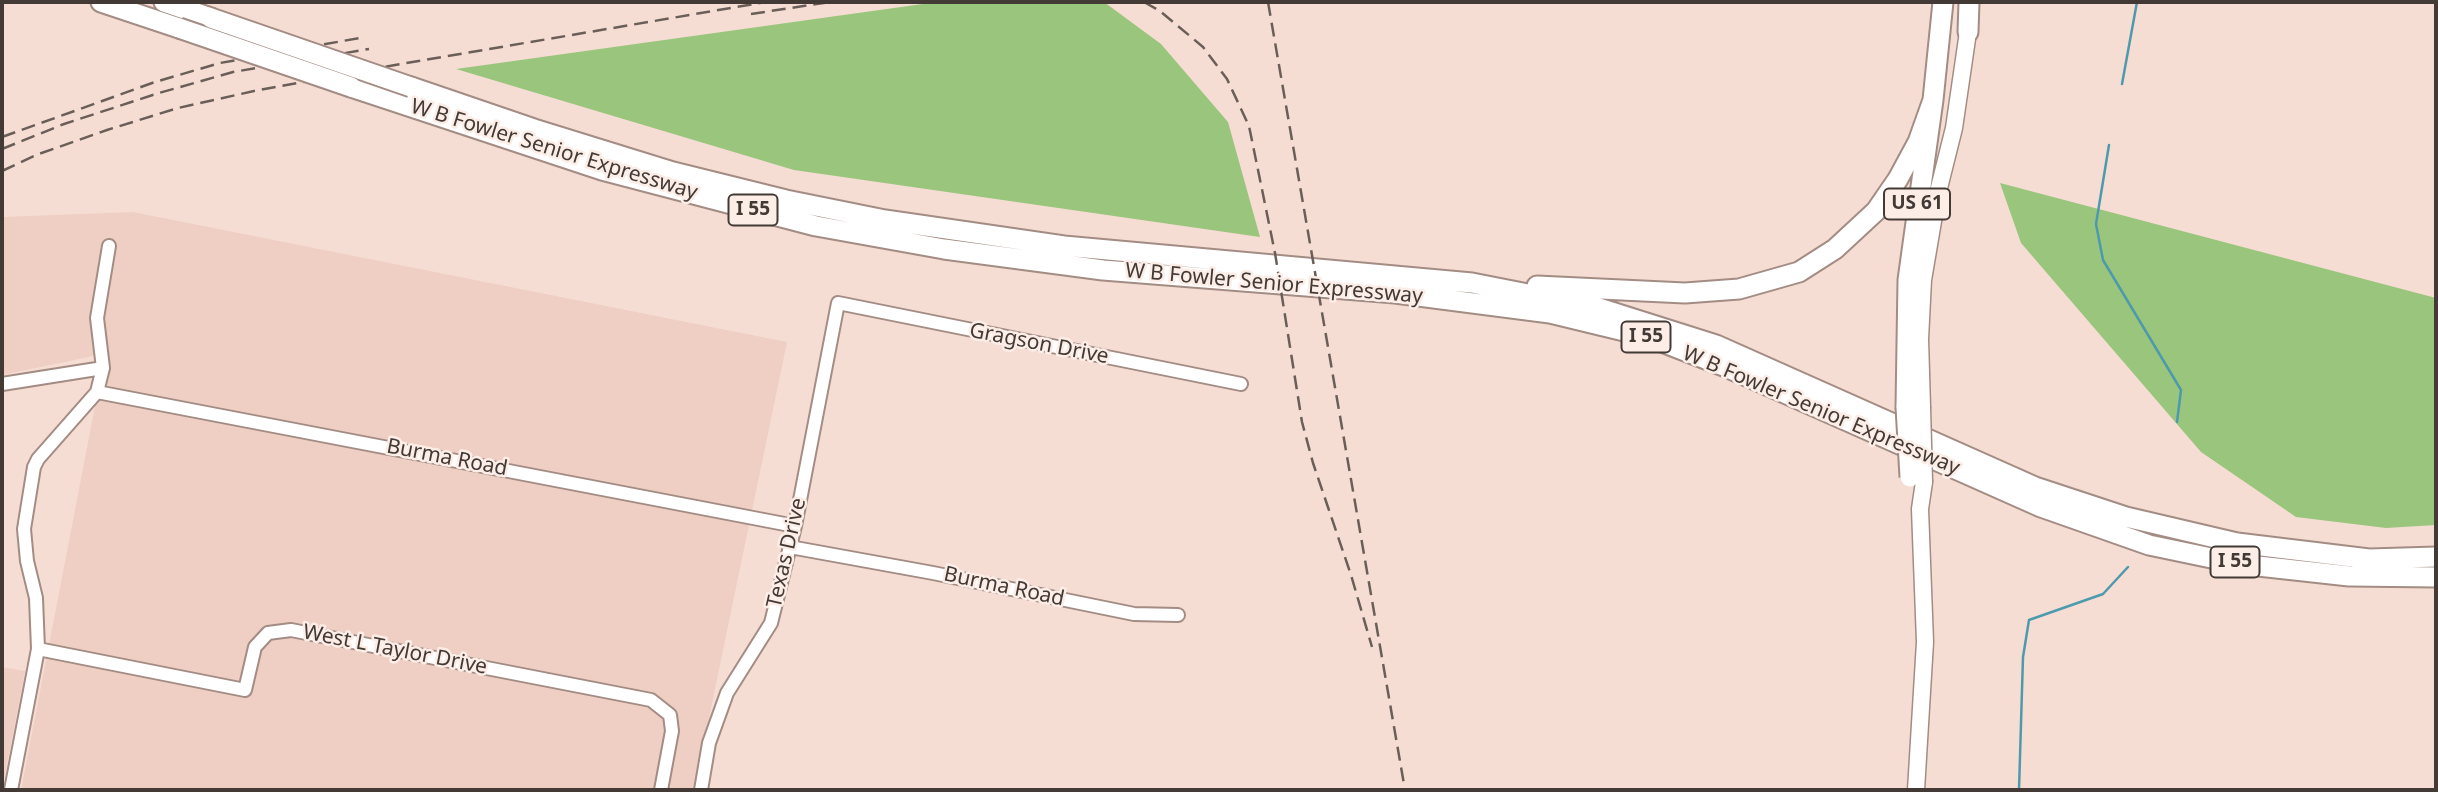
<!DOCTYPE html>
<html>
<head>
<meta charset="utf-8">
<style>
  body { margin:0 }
  #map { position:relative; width:2438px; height:792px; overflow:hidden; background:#f6ddd4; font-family:"Noto Sans",sans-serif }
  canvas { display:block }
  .frame { position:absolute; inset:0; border:4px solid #433a36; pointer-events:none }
</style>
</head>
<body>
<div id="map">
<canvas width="2438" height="792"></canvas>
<div class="frame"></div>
</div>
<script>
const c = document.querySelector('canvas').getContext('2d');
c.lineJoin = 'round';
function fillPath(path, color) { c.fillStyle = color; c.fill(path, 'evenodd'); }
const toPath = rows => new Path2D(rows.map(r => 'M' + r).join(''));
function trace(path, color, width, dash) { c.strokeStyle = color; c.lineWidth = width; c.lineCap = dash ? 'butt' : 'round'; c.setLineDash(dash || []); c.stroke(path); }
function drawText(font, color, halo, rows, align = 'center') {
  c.font = font + ' "Noto Sans",sans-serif'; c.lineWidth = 5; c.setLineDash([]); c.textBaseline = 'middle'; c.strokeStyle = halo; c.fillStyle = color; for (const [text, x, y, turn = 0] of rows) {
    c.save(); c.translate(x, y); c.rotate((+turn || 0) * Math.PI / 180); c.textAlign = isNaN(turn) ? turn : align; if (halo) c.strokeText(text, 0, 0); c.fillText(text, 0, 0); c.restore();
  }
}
fillPath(toPath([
  [133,212,787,342,694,790,21,790,106,349,89,357,2,375,2,217],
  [2,667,25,671,2,790]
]), '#efcfc3');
fillPath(toPath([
  [937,2,1104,2,1161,44,1228,122,1260,237,794,170,456,69],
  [2000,183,2436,298,2436,525,2386,528,2296,517,2201,452,2021,243]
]), '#9ac57c');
trace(toPath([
  [2122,84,2137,2],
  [2109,145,2096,224,2103,260,2181,390,2177,422],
  [2019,790,2023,657,2029,620,2103,594,2128,567]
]), '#4e9aad', 2.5);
const minor = toPath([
  [2,384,103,368],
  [97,392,795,526],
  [790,547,933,573,1134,614,1178,615],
  [38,649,245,690,255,647,268,633,291,630,651,700,670,715,672,731,661,790],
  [11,790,38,649,36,598,27,561,24,529,34,467,38,459,97,392,103,368,97,318,109,246],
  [701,790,709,743,727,693,771,623,795,526,838,303,1241,384]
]);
const major = toPath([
  [1922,407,1920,339,1923,280,1938,192,1954,128,1968,32],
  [1916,790,1925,642,1920,509,1924,482]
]);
const highway = toPath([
  [101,2,179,28],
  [164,2,211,18],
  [1968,32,1969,2],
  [351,87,602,170,816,226,944,249,1103,270,1395,293,1550,313,1649,337,1726,367,2041,507,2149,545,2240,564,2349,576,2436,577],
  [411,87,534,129,673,172,786,200,885,220,1064,246,1472,283,1599,308,1716,345,2035,487,2126,517,2237,543,2369,559,2436,557],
  [1537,286,1685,293,1739,289,1799,272,1835,249,1876,211,1898,179,1918,142,1933,100],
  [1906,407,1908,280,1933,100,1943,2]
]);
trace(minor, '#a38c84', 16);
trace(major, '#a38c84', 19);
trace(highway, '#a38c84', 23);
trace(minor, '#fff', 12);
trace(major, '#fff', 16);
trace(highway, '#fff', 19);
trace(toPath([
  [1144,2,1160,11,1203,47,1227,79,1249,126,1275,253,1302,422,1313,463,1351,575,1372,647],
  [1268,2,1405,790],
  [751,14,830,2],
  [2,137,155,82,220,63,365,37],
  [2,149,64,124,159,93,233,72,369,49],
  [2,171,36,155,107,130,178,108,254,91,395,65,766,2]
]), '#6a5e59', 2.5, [14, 7]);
const majorBridge = toPath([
  [1922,407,1924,482]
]);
const highwayBridge = toPath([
  [211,18,411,87],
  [179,28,351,87],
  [1906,407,1910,477]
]);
trace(majorBridge, '#a38c84', 19, []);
trace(highwayBridge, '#a38c84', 23, []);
trace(majorBridge, '#fff', 16);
trace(highwayBridge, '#fff', 19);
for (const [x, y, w] of [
  [1917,204,66],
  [753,210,49],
  [1646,337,49],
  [2235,562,49]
]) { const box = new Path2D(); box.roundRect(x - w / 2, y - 15.5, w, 31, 5); c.fillStyle = '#fcede7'; c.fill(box); trace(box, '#433a36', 2); }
drawText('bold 19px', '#433a36', null, [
  ["US 61",1917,204],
  ["I 55",753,210],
  ["I 55",1646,337],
  ["I 55",2235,562]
]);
drawText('21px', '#433a36', '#fcede7', [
  ["W B Fowler Senior Expressway",554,150,17],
  ["W B Fowler Senior Expressway",1274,284,5],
  ["Gragson Drive",1039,344,11],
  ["W B Fowler Senior Expressway",1821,411,23],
  ["Burma Road",447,458,11],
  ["Texas Drive",787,553,-77],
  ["Burma Road",1004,587,12],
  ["West L Taylor Drive",395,650,11]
]);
</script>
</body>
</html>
